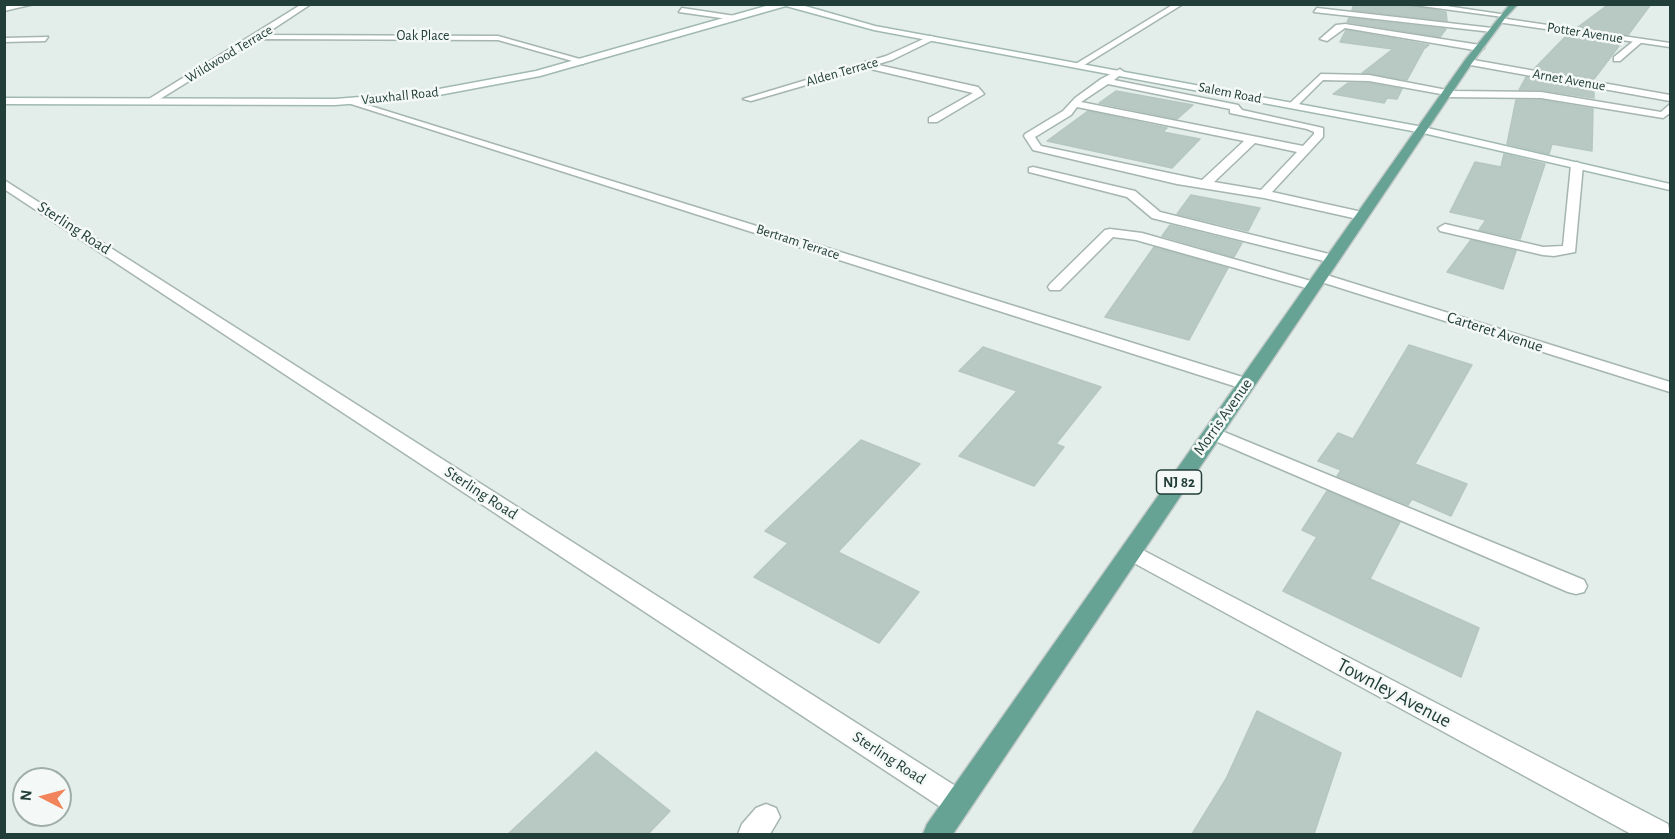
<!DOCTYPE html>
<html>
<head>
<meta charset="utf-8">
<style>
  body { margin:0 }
  #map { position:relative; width:1675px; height:839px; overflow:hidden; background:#e3ede9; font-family:"Alegreya Sans",sans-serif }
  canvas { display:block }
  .frame { position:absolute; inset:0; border:6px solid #223e38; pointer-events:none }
  .north { position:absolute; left:12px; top:767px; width:60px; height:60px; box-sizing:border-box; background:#f4f9f7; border:2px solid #a0aeab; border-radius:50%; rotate:276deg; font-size:16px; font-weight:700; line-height:24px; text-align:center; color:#223e38 }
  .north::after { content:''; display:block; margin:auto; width:21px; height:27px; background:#f2845c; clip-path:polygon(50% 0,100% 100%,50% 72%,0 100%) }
</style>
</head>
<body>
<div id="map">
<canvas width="1675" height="839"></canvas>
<div class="frame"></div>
<div class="north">N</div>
</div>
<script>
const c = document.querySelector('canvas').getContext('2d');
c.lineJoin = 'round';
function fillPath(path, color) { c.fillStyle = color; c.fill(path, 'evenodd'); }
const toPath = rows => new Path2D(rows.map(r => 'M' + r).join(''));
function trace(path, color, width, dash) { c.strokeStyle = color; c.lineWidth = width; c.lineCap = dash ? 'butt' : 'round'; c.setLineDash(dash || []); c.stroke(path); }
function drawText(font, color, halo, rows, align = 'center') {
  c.font = font + ' "Alegreya Sans",sans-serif'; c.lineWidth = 5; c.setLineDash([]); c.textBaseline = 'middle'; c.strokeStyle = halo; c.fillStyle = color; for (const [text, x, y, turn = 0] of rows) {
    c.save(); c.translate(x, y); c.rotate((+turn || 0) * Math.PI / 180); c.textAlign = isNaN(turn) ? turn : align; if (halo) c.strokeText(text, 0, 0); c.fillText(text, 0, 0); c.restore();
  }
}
const building = toPath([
  [1354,4,1405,4,1446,12,1447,21,1352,10,1354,4],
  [1609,4,1651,4,1628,35,1578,27,1609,4],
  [1349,18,1446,29,1440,37,1347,22,1349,18],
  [1346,30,1429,45,1424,49,1407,80,1362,73,1393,49,1340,42,1346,30],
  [1568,34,1622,42,1594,79,1534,69,1568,34],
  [1526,77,1594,90,1594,98,1541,90,1519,90,1526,77],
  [1348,83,1369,83,1402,89,1397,99,1387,98,1384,103,1333,94,1348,83],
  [1116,91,1193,105,1177,119,1099,103,1116,91],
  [1516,100,1541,100,1593,109,1592,151,1552,144,1549,154,1507,144,1516,100],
  [1088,111,1167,128,1163,132,1200,139,1172,168,1047,141,1088,111],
  [1504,154,1545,164,1520,239,1479,230,1486,220,1450,212,1475,162,1501,167,1504,154],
  [1191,195,1260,208,1248,231,1177,214,1191,195],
  [1170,225,1242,243,1234,257,1162,236,1170,225],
  [1471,240,1516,251,1503,289,1447,272,1471,240],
  [1154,247,1228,268,1189,340,1105,317,1154,247],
  [1409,345,1472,365,1415,464,1467,484,1451,516,1412,499,1408,505,1337,476,1341,470,1318,461,1338,433,1353,439,1409,345],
  [983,347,1101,387,1056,444,1064,447,1034,486,959,456,1017,391,959,371,983,347],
  [861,440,920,464,838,552,919,592,879,643,754,577,788,543,765,531,861,440],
  [1327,491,1400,522,1370,579,1479,628,1461,677,1283,591,1317,537,1302,530,1327,491],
  [1257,711,1341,753,1314,834,1192,834,1226,779,1257,711],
  [596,752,670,811,648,834,508,834,596,752]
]);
fillPath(building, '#b8c8c2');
trace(building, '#b5c7c0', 1.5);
const lane = toPath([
  [682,8,735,16,739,18,735,20,679,12,682,8],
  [1317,8,1492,28,1496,30,1492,32,1314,12,1317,8],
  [1345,24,1480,45,1484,48,1480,51,1345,28,1327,41,1320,39,1336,25,1345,24],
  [1636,39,1643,41,1620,61,1614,61,1614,57,1636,39],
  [865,62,978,87,984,94,937,122,929,122,929,118,973,93,862,67,862,63,865,62],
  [1120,69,1124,72,1114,80,1238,105,1242,110,1323,128,1323,137,1272,192,1362,212,1368,216,1362,220,1264,198,1177,184,1033,150,1024,136,1025,134,1063,111,1075,98,1101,79,1120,69],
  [1108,84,1230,109,1230,113,1307,129,1314,132,1314,134,1303,146,1081,102,1108,84],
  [1077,107,1244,141,1202,180,1041,146,1035,137,1071,115,1077,107],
  [1255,143,1297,152,1261,190,1214,182,1255,143],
  [1321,74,1369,75,1452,91,1541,92,1661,112,1670,104,1670,113,1663,118,1541,98,1446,97,1441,94,1369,81,1323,80,1296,107,1290,107,1290,103,1321,74],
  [1577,162,1583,165,1575,252,1554,256,1543,255,1440,231,1438,228,1445,224,1543,247,1563,246,1571,165,1577,162],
  [1033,167,1135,191,1160,212,1337,256,1339,259,1332,263,1152,218,1127,197,1029,172,1029,168,1033,167],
  [1110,229,1142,233,1318,283,1320,286,1313,290,1136,240,1113,237,1060,290,1050,290,1048,287,1050,284,1105,230,1110,229],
  [1212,427,1584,580,1587,586,1584,592,1576,594,1568,592,1206,437,1203,433,1212,427],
  [766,804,776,808,780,817,770,834,738,834,742,824,756,808,766,804]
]);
const street = toPath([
  [16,4,34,4,4,11,4,7,16,4],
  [302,4,311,4,264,35,498,36,587,61,583,64,498,40,257,39,152,104,144,102,302,4],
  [1174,4,1183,4,1081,67,1074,65,1174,4],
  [1407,4,1433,4,1507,15,1503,17,1407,4],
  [1500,18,1670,43,1670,47,1497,22,1500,18],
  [930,36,937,38,892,60,751,101,743,99,886,56,930,36],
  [48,37,45,41,4,42,4,38,48,37],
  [1468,59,1670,95,1670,101,1465,64,1464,62,1468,59],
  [348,99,1252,380,1255,384,1252,388,1240,388,348,103,348,99],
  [4,180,968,794,972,803,968,812,958,816,948,812,4,189,4,180],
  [1320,273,1670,382,1670,392,1315,280,1313,277,1320,273],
  [1131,544,1668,824,1670,834,1631,834,1123,557,1120,552,1123,547,1131,544]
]);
const secondary = toPath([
  [773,4,798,4,875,26,1423,127,1670,184,1670,190,1423,133,874,30,786,6,540,76,423,98,335,105,4,104,4,98,335,99,423,92,536,71,773,4]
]);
const primary = toPath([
  [1510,4,1518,4,1506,17,1472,63,953,834,923,834,927,824,1465,60,1510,4]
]);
trace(lane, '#a5b5b0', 3);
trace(street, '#a5b5b0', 3);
trace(secondary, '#a1b9b1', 3);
trace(primary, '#c1c9c7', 3);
fillPath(lane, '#fff');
fillPath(street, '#fff');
fillPath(secondary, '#fff');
fillPath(primary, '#67a395');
drawText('14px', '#223e38', '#f4f9f7', [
  ["Potter Avenue",1585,33,9],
  ["Oak Place",423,36],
  ["Wildwood Terrace",229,54,-31],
  ["Alden Terrace",842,72,-16],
  ["Arnet Avenue",1569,80,10],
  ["Salem Road",1230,93,11],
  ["Vauxhall Road",400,96,-6],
  ["Bertram Terrace",798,242,18]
]);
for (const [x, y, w] of [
  [1179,482,45]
]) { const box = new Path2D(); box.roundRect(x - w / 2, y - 12, w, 24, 4.5); c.fillStyle = '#f4f9f7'; c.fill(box); trace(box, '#223e38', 1.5); }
drawText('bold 15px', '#223e38', null, [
  ["NJ 82",1179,482]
]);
drawText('16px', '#223e38', '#f4f9f7', [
  ["Sterling Road",74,228,33],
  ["Carteret Avenue",1495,332,18],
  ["Morris Avenue",1223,417,-55],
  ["Sterling Road",481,493,33],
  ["Sterling Road",889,758,33]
]);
drawText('20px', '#223e38', '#f4f9f7', [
  ["Townley Avenue",1394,693,28]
]);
</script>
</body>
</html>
